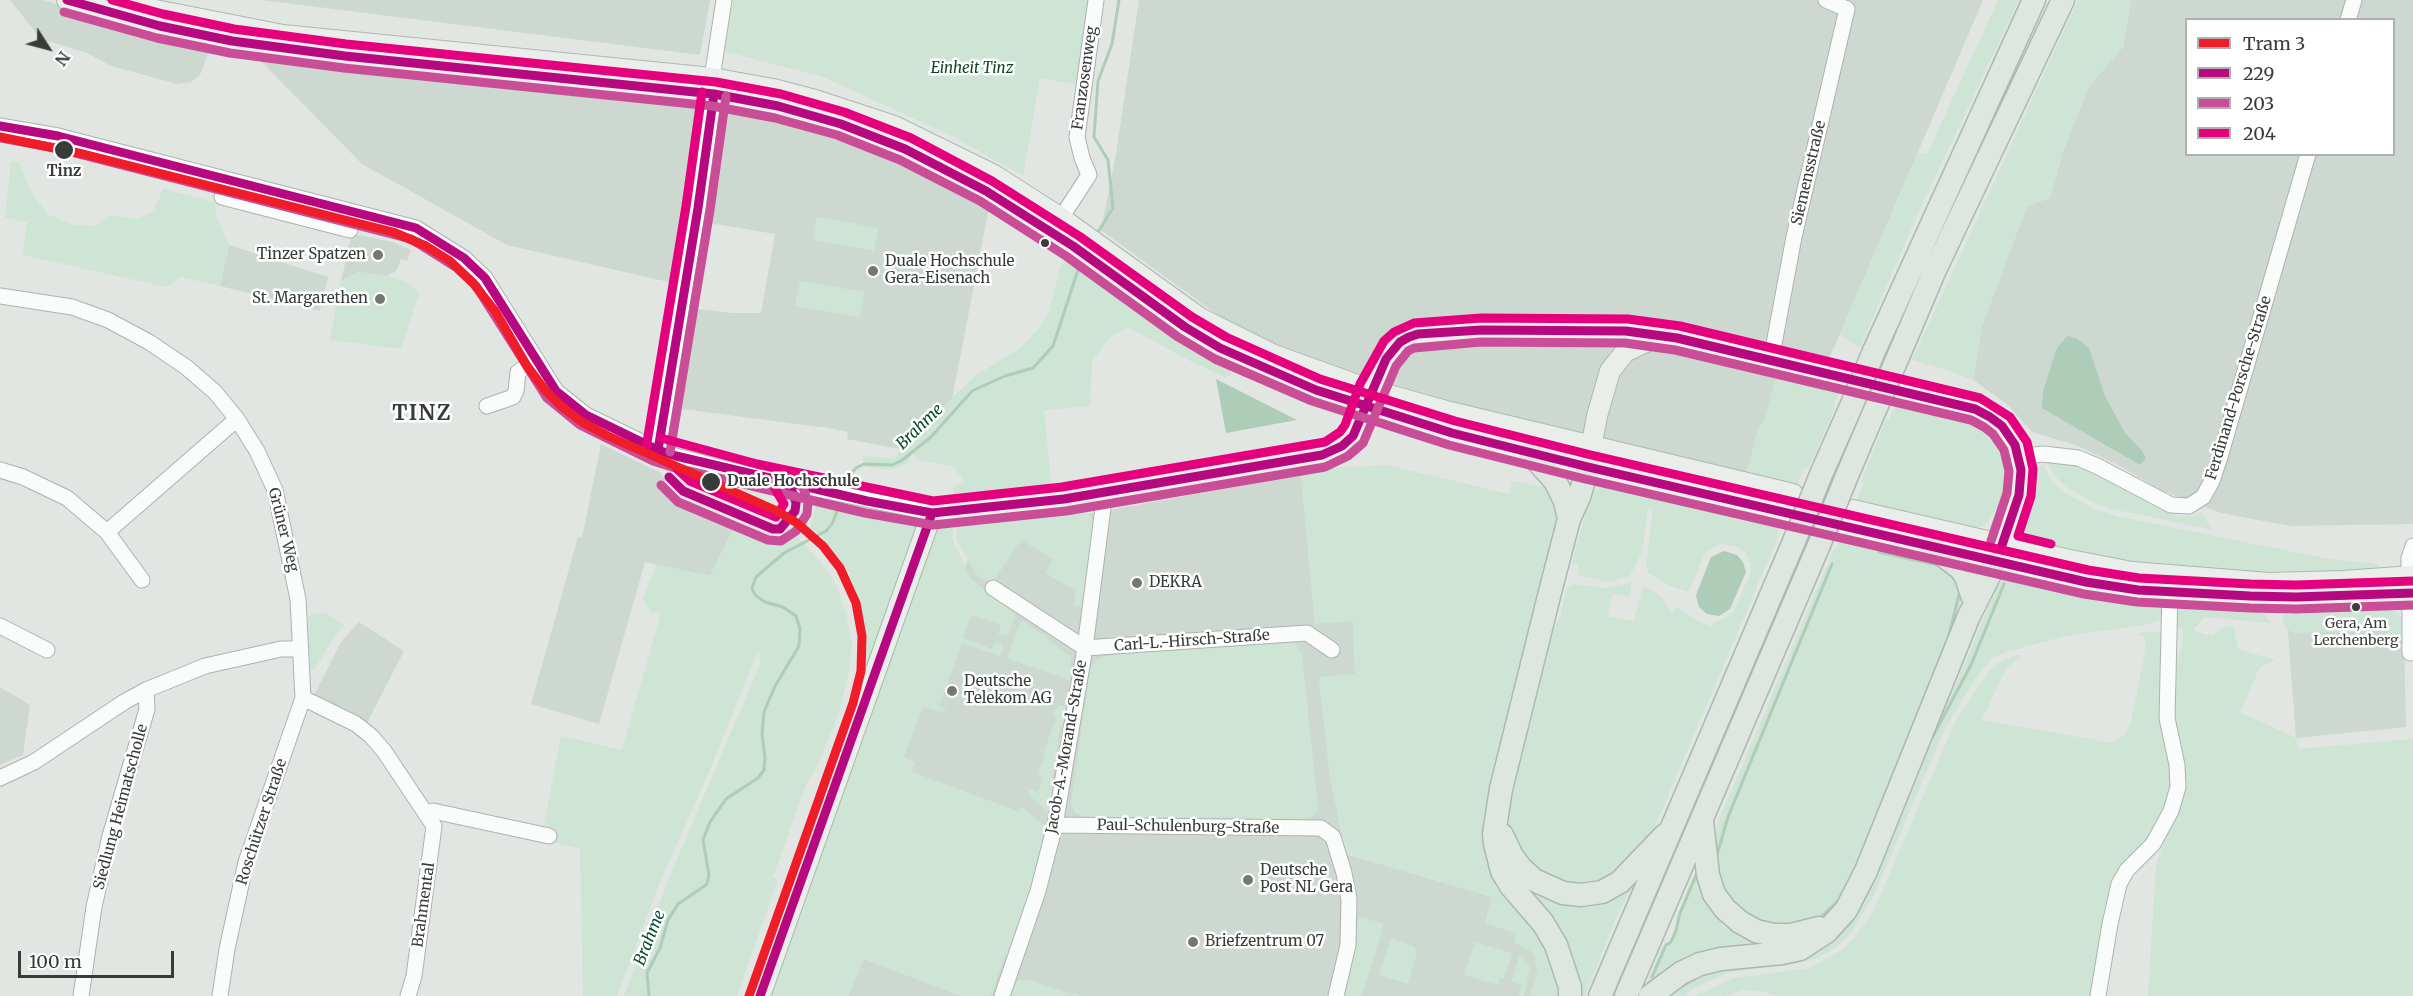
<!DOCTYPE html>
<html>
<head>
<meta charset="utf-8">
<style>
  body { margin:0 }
  #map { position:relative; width:2413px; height:996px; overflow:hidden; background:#e1e6e2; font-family:Merriweather,serif }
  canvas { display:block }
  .legend { position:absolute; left:2185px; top:18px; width:210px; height:138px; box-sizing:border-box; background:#fff; border:2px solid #afb1b0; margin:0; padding:8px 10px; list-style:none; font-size:18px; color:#383c39 }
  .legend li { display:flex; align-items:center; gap:12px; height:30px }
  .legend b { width:30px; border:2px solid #afb1b0 }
  .north { position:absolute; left:18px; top:18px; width:60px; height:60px; -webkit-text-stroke:4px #fff; paint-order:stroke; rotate:126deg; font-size:16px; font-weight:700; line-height:24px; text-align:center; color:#383c39 }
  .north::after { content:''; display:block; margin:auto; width:21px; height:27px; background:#383c39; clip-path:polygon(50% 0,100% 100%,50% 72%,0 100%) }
  .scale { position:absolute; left:18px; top:951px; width:156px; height:27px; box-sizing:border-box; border:3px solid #383c39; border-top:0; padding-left:8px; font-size:18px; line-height:21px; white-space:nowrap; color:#383c39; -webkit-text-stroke:4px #fff; paint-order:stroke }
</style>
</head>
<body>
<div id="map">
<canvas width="2413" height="996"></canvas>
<ul class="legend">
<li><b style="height:8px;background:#ef1c29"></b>Tram 3</li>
<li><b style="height:8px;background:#b7087f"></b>229</li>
<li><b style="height:8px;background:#ca4e97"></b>203</li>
<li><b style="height:8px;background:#e5007d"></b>204</li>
</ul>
<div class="north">N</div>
<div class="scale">100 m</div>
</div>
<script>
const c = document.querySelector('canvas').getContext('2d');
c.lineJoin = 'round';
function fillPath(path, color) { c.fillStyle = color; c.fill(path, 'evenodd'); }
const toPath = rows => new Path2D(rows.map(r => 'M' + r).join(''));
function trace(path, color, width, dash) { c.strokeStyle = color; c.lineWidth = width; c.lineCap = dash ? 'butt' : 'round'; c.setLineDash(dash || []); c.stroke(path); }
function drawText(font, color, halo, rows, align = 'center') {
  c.font = font + ' Merriweather,serif'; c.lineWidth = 5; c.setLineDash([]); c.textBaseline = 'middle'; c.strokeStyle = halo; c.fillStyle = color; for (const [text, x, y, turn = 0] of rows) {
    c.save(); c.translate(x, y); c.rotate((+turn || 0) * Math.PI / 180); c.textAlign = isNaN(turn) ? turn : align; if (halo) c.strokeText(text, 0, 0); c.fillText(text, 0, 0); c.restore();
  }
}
fillPath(toPath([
  [10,0,43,0,210,48,200,75,191,82,177,84,111,66,87,53,41,39],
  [262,0,710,0,700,55],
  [1139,0,1983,0,1843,327,1774,483,1588,441,1321,367,1227,322,1101,230,1116,154],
  [2131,0,2413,0,2413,524,2290,526,2221,513,2160,490,2122,467,2078,446,2032,432,2008,405,1973,380,1982,326,2027,206,2050,198,2063,151,2089,86,2123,47],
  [2186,20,2394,20,2394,154,2186,154],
  [256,56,702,101,673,283,507,245,362,164],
  [731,109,821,129,878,146,990,203,952,399,900,449,847,439,848,432,828,428,674,408,691,308,731,313,761,313,775,234,704,222,721,111],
  [352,234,393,242,411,250,407,261,401,259,396,271,387,276,358,272,341,281],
  [229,245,328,277,320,311,220,286],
  [601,444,661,473,671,489,682,498,737,522,710,576,645,562,599,724,531,704,578,537,582,538],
  [1301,475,1315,623,1353,621,1355,674,1319,678,1330,776,1346,854,1492,897,1485,923,1532,938,1551,996,812,996,977,534],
  [2396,615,2404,640,2406,727,2296,738,2287,620],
  [359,622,404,651,366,725,312,699,341,642],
  [0,687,30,705,23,755,0,765]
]), '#cdd8d0');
fillPath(toPath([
  [733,0,1090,0,1077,85,1040,78,1023,176,954,137,823,77,724,51],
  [1998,0,2019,0,1920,209,1860,347,1858,347,1840,335,1918,153,1927,154],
  [2078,0,2131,0,2123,47,2089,86,2063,151,2050,198,2027,206,1982,326,1973,380,1937,367,1912,360],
  [11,161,19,162,31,191,47,214,74,225,96,226,110,215,138,219,154,210,163,189,215,202,217,219,229,245,220,286,181,277,166,287,23,255,27,222,5,218],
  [817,217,879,228,874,251,813,240],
  [1067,260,1074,261,1119,291,1127,302,1148,319,1182,339,1223,360,1232,368,1231,375,1225,377,1192,362,1128,327,1111,337,1092,361,1090,406,1044,410,1052,492,976,503,956,499,952,489,964,480,952,466,919,460,913,454,905,465,892,469,872,468,864,464,863,456,895,459,900,449,975,376,1020,348,1039,328,1048,314,1061,266],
  [358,272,387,276,405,281,418,291,418,297,401,349,330,340,341,281],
  [800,281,865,292,860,317,795,306],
  [1797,371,1843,382,1833,407,1835,408,1813,459,1807,469,1804,468,1796,488,1745,477,1759,426,1764,421,1776,376,1795,378],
  [1899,396,1958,410,1982,422,2001,447,2007,464,2005,484,1997,508,1987,523,1981,527,1963,527,1856,502,1864,483,1861,482,1886,420,1889,420],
  [2064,462,2089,468,2178,516,2192,516,2201,512,2213,530,2117,510,2096,504,2069,489,2059,481,2047,463],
  [1387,465,1509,494,1512,481,1550,488,1560,513,1490,805,1565,996,1530,996,1537,971,1534,955,1529,950,1514,943,1516,933,1485,923,1492,897,1347,854,1330,776,1319,677,1355,674,1353,621,1315,624,1301,475,1313,469],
  [2043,465,2052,482,2067,494,2093,508,2116,516,2328,559,2378,564,2381,572,2237,575,2115,561,2031,542,2023,533,2021,518,2028,480,2035,469],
  [1610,478,1783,518,1776,536,1779,535,1650,838,1639,856,1590,889,1537,877,1505,824,1505,807,1542,653,1560,617,1567,588,1573,584,1605,588,1632,582,1629,597,1613,594,1608,616,1634,621,1643,586,1660,595,1671,612,1677,607,1696,620,1711,627,1714,622,1724,619,1734,611,1750,574,1751,564,1745,552,1735,546,1719,544,1705,553,1689,592,1670,586,1648,573,1646,565,1653,510,1648,507,1642,552,1630,576,1609,582,1578,575,1578,565,1572,564,1592,489,1598,490,1609,484],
  [818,498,861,508,896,513,905,516,916,525,915,539,863,686,866,627,860,603,850,575,838,557,823,537,810,528],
  [1083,507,1092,518,1094,530,1087,590,1082,607,1074,606,1076,591,1046,573,1053,559,1021,540,992,584,977,575,956,539,959,516],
  [954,517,952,538,971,579,1015,614,1015,617,1008,635,1004,636,998,634,1001,625,971,615,963,638,992,649,995,642,1001,644,1004,647,1000,656,962,643,939,706,947,709,942,713,923,707,904,757,915,762,912,772,1018,811,1021,806,1046,827,1046,834,1036,873,1009,955,1004,957,991,996,960,996,864,959,849,996,767,996,936,524,941,520],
  [737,522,759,532,779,537,793,532,819,560,836,585,846,613,852,646,849,671,840,709,819,763,805,787,773,877,778,879,737,996,624,996,669,878,761,662,758,651,706,779,662,877,617,996,583,996,580,849,541,839,561,736,622,750,661,613,651,612,643,600,656,564,710,576],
  [1843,532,1865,537,1891,548,1938,559,1954,567,1964,598,1851,889,1825,919,1775,931,1722,898,1714,832,1834,549,1836,549],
  [2010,574,2160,598,2164,602,2163,619,2144,625,2065,636,2003,653,1992,658,1977,677,1946,726,1874,895,1851,933,1836,947,1818,958,1796,964,1730,972,1694,988,1684,996,1657,996,1679,980,1816,947,1942,709,1953,691,1996,589,2004,576],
  [2186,601,2259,611,2265,615,2271,623,2204,617,2194,629,2195,631,2212,636,2227,625,2234,628,2238,649,2275,660,2260,667,2240,712,2296,738,2298,749,2413,739,2413,996,2148,996,2156,865,2178,803,2174,730,2174,665,2182,647,2183,629,2175,628,2180,602],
  [2385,608,2391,608,2400,616,2404,639,2398,641,2386,635,2391,624,2382,619,2372,631,2293,633,2285,628,2283,620,2283,615],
  [325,612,344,625,334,637,314,670,310,670,308,616],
  [1024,621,1071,657,1070,680,1007,659,1020,623],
  [2165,631,2163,710,2166,751,2170,768,2170,794,2160,822,2145,844,2120,871,2103,919,2091,996,1776,996,1766,992,1743,990,1725,996,1696,996,1734,978,1809,968,1842,950,1854,938,1873,912,1956,720,1989,671,2002,661,2017,655,2022,655,2008,667,2000,681,1982,720,2113,743,2124,735,2131,723,2146,646,2144,637,2137,633],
  [1289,641,1295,643,1302,654,1318,807,1314,815,1306,821,1085,818,1074,812,1071,802,1090,669,1094,662,1102,657,1122,653],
  [1060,705,1066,708,1063,725,1060,727,1052,781,1055,786,1051,809,1047,811,1029,795,1028,789,1038,792,1043,777,1038,775,1045,754,1044,751,1056,718,1053,711],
  [1501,845,1543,891,1629,883,1632,887,1615,920,1585,996,1576,996],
  [1700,860,1728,919,1722,925,1727,929,1737,927,1778,941,1644,990,1664,943,1669,942,1674,931,1677,916],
  [1361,917,1381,923,1383,925,1382,930,1362,996,1342,996,1356,941,1357,919],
  [1391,939,1413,946,1417,952,1408,984,1379,975],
  [1475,942,1512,953,1504,979,1500,978,1498,985,1464,975],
  [1519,956,1527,962,1530,968,1524,996,1519,996,1522,985,1511,982],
  [1030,980,1047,986,1080,996,1011,996,1014,985,1019,981]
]), '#cee4d5');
fillPath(toPath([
  [2067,336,2076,338,2089,348,2105,396,2125,433,2142,451,2146,458,2140,465,2042,408,2043,391,2057,348],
  [1216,379,1297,420,1226,433],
  [1724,551,1737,555,1743,562,1746,572,1730,609,1719,616,1707,614,1699,607,1696,595,1711,557]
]), '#aecdb8');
trace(toPath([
  [1096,235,1113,208,1108,160,1094,137,1098,81,1112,44,1119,0],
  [845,489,849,476,856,468,864,464,892,465,901,461,931,437,972,391,1005,376,1033,368,1053,346,1081,261],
  [1879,552,1938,565],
  [1948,639,1960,591],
  [1932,738,1971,665,2004,584],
  [1717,855,1728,817,1832,564],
  [1818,920,1839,900],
  [1837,937,1851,922,1870,888],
  [1652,977,1666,945,1671,942,1676,931,1680,913,1698,871],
  [1680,987,1695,979],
  [649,996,647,973,660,948,668,920,678,904,706,885,708,880,709,875,703,840,710,822,726,799,758,778,764,770,765,757,762,734,764,712,775,686,799,646,800,629,796,616,783,607,765,602,755,595,752,588,756,577,784,553,826,531,832,524,842,499]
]), '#aecdb8', 3);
const minor = toPath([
  [2348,20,2354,0],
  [712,78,724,0],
  [0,126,58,136,416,228,464,258,485,278,556,391,586,415,658,450,676,456,754,476,932,513],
  [222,197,350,230],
  [1061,218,1089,175,1082,158,1077,137,1096,0],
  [0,296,72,307,108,320,149,342,186,367,215,392,237,419,257,451,275,490,298,599,303,698,246,862,227,949,220,996],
  [1771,360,1794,237,1847,9,1826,0],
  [487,406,513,397,516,391,518,372,536,360],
  [658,450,698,208,714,94],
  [2018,457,2043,454,2078,458,2097,466,2171,505,2189,506,2203,497,2212,481,2220,457,2308,154],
  [0,470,23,477,67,498,107,532,142,580],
  [107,532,237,419],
  [2409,577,2409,558,2413,546],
  [993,588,1085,648,1307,633,1332,650],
  [2410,593,2410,653],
  [0,626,47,650],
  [303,698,356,724,371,736,384,751,434,826,414,976,408,996],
  [0,778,34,762,124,702,146,690,205,666,281,649,301,649],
  [427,814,433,811,549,836],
  [1055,825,1321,828,1333,837,1344,873,1349,899,1348,945,1336,996],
  [81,996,94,907,110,836,147,709,146,690],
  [1002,996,1038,891,1055,825,1085,648,1105,492],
  [2098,996,2110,924,2119,884,2127,870,2153,844,2171,811,2178,787,2177,765,2167,718,2170,592]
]);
const major = toPath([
  [67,0,160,26,232,41,345,56,714,94,810,114,882,139,986,191,1073,246,1185,327,1255,364,1316,390,1452,433,1588,467,1786,512],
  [119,0,145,8,283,35,712,78,773,89,815,100,894,126,994,175,1061,218,1200,318,1274,355,1371,390,1446,411,1793,494],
  [1901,391,1975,409,2002,426,2015,445,2021,470,2021,483,2012,520,1998,556],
  [1589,459,1597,416,1610,371,1625,352,1658,336],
  [1853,510,2065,559,2132,572,2269,583,2343,581,2413,576],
  [1846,527,2064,577,2138,590,2296,597,2413,593],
  [760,996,932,513,1064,499,1330,453,1348,441,1356,431,1371,390,1393,349,1400,342,1418,334,1481,330,1626,331,1677,338,1844,378]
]);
const highway = toPath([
  [1874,351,2034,0],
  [1898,357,1935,270,2063,0],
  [1530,453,1555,481,1565,501,1569,519],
  [1822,472,1849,411],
  [1846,478,1872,417],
  [1932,547,1961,569,1966,577,1972,595],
  [1702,821,1708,875,1714,894,1725,909,1740,922,1756,931,1773,935,1791,935,1819,928],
  [1502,835,1512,856,1521,868,1534,880,1563,893,1581,895,1602,892,1620,882,1665,835],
  [1570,996,1570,987,1556,945,1543,923,1511,886,1502,871,1495,844,1494,834,1501,789,1550,592,1569,519,1579,497,1588,467],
  [1600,996,1795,539],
  [1626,996,1819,545],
  [1650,996,1681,973,1700,964,1721,959,1782,953,1800,949,1826,932,1846,910,1866,871,1968,618,1996,562]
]);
trace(minor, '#aeb2af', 17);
trace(major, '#adb8b0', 22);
trace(highway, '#adb8b0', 25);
trace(minor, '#fafbfb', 15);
trace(major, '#e9eeea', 20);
trace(highway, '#dee6e0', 22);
const highwayBridge = toPath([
  [1849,411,1874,351],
  [1872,417,1898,357],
  [1795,539,1822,472],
  [1819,545,1846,478]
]);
trace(highwayBridge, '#adb8b0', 25, []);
trace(highwayBridge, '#dee6e0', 22);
trace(toPath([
  [67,0,160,26,232,41,345,56,714,94,778,106,841,124,905,149,986,191,1073,246,1185,327,1220,348,1316,390,1452,433,1588,467,2086,582,2138,590,2250,596,2296,597,2413,593],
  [0,126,58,136,416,228,464,258,485,278,556,391,586,415,658,450,676,456,867,501,932,513,1064,499,1322,455,1342,446,1353,436,1386,359,1400,342,1409,337,1418,334,1481,330,1626,331,1677,338,1975,409,1990,417,2002,426,2015,445,2021,470,2019,495,2002,545],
  [658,450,698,208,714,94],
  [669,477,683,491,773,529,780,529,795,511,796,503,793,493,785,482],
  [760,996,932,513]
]), '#b7087f', 9);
trace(toPath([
  [64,12,157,38,230,53,344,68,712,106,775,118,837,135,900,160,980,201,1066,256,1178,337,1215,359,1312,401,1449,445,1585,479,2084,594,2137,602,2250,608,2296,609,2413,605],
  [0,138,55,148,411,239,457,268,476,286,547,398,580,425,653,461,672,467,865,513,933,525,1066,511,1325,467,1348,456,1363,443,1396,366,1408,351,1414,348,1481,342,1625,343,1675,350,1971,420,1984,427,1993,434,2004,450,2009,471,2007,493,1991,541],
  [670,452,710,210,726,96],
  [661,485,678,502,768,540,781,541,796,531,807,514,808,502,804,490,795,475]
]), '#ca4e97', 9);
trace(toPath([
  [112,0,163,14,234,29,346,44,716,82,781,94,844,112,911,138,992,181,1079,236,1192,317,1226,337,1320,379,1455,421,1591,455,2088,570,2139,578,2250,584,2296,585,2413,581],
  [661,438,757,464,933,501,1062,487,1325,442,1340,432,1345,425,1360,384,1384,341,1394,332,1414,323,1481,318,1628,319,1680,326,1980,398,2010,417,2027,442,2033,469,2031,496,2018,536,2051,544],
  [646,448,686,206,702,92],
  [677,469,690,481,776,517,784,504,775,489]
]), '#e5007d', 9);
trace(toPath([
  [0,137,83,154,393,232,426,246,450,261,473,283,495,311,527,366,545,390,562,407,582,422,608,436,777,511,797,523,823,546,840,568,856,603,862,636,861,671,853,703,749,996]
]), '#ef1c29', 9);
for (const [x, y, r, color] of [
  [64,150,10,"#383c39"],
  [1045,243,5,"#383c39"],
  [378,255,6,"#737874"],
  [873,271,6,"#737874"],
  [380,299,6,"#737874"],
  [711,482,10,"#383c39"],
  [1137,583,6,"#737874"],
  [2356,607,5,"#383c39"],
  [952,691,6,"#737874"],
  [1248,880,6,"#737874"],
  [1193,942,6,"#737874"]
]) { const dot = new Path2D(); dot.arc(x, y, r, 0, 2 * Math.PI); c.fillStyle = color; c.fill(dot); trace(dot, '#fff', 2); }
drawText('14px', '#383c39', '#fff', [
  ["Gera, Am",2356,624],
  ["Lerchenberg",2356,641]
]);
drawText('italic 15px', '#0f4126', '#fff', [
  ["Einheit Tinz",972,69]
]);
drawText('15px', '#383c39', '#fff', [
  ["Franzosenweg",1085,78,-82],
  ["Siemensstraße",1809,173,-77],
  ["Ferdinand-Porsche-Straße",2239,388,-73],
  ["Grüner Weg",283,530,76],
  ["Carl-L.-Hirsch-Straße",1192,641,-4],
  ["Jacob-A.-Morand-Straße",1067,747,-80],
  ["Siedlung Heimatscholle",121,807,-75],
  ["Roschützer Straße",262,822,-72],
  ["Paul-Schulenburg-Straße",1188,827,1],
  ["Brahmental",424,905,-82]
]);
drawText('bold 15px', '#383c39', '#fff', [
  ["Tinz",64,172],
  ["Duale Hochschule",727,482,"left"]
]);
drawText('15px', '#383c39', '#fff', [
  ["Tinzer Spatzen",366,255,"right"],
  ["Duale Hochschule",885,262],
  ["Gera-Eisenach",885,279],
  ["St. Margarethen",368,299,"right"],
  ["DEKRA",1149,583],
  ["Deutsche",964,682],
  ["Telekom AG",964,699],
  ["Deutsche",1260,871],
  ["Post NL Gera",1260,888],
  ["Briefzentrum 07",1205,942]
], 'left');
drawText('italic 16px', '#014c29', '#fff', [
  ["Brahme",920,427,-44],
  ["Brahme",650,938,-68]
]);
c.letterSpacing = '1.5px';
drawText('bold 21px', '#383c39', '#fff', [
  ["TINZ",422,414]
]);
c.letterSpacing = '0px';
</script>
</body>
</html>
